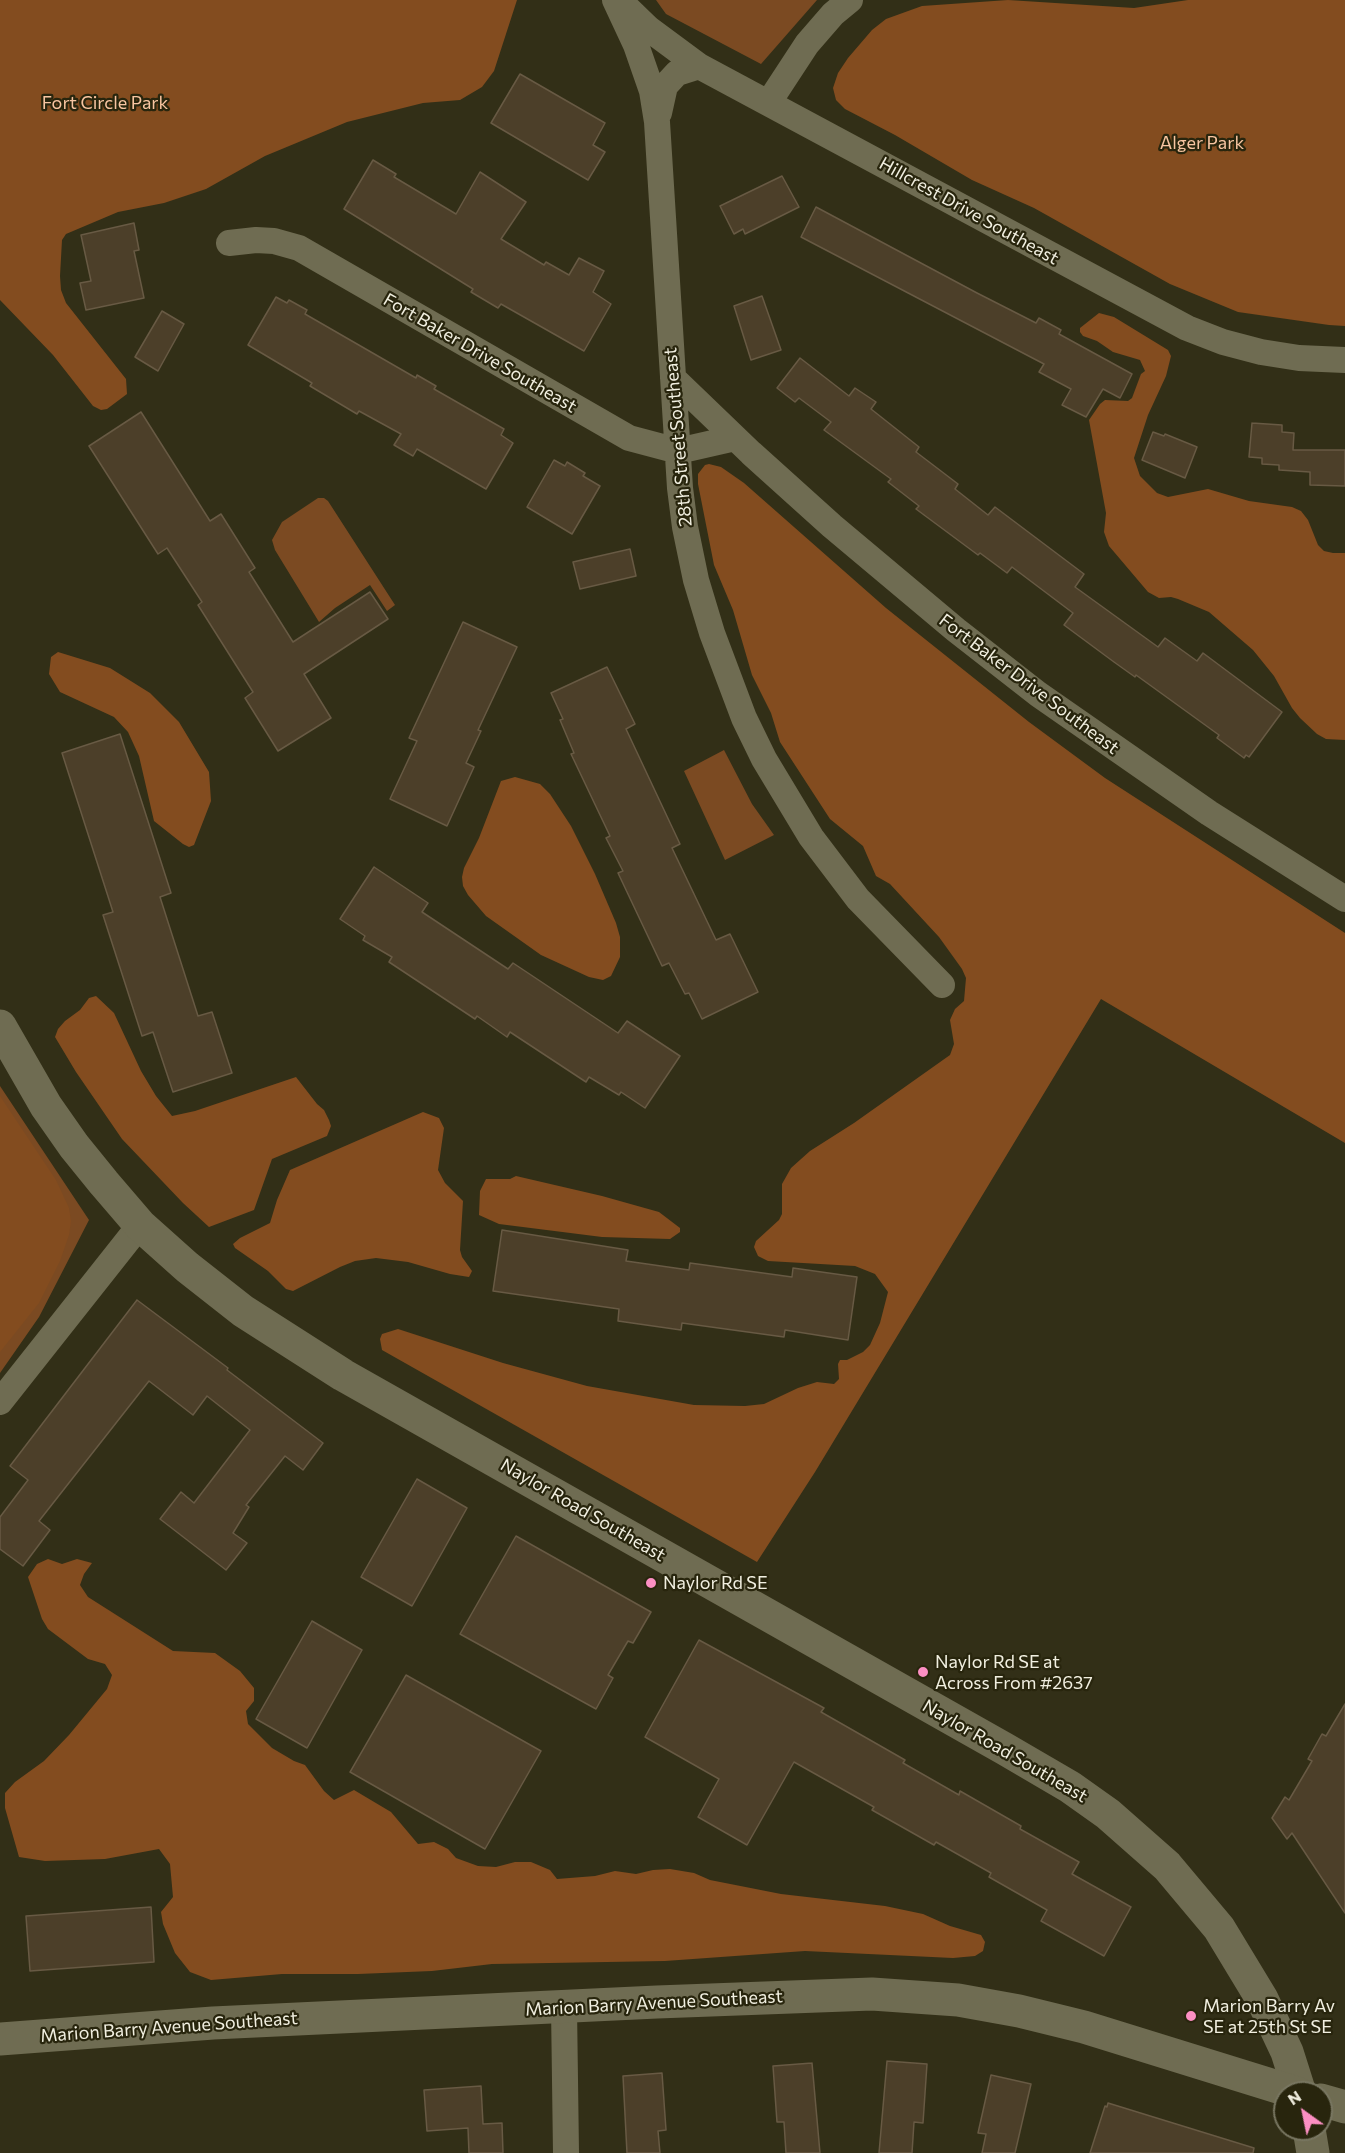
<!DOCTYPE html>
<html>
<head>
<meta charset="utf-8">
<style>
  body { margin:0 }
  #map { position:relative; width:1345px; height:2153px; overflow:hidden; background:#322f17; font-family:Commissioner,sans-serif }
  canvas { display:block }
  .north { position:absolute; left:1273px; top:2081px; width:60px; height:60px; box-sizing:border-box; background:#28250d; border:2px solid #787661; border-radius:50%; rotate:327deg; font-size:16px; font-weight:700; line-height:24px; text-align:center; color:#f1efe0 }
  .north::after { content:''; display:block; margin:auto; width:21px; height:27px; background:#fc8fc3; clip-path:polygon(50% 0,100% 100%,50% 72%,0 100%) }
</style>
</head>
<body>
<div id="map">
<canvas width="1345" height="2153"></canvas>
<div class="north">N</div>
</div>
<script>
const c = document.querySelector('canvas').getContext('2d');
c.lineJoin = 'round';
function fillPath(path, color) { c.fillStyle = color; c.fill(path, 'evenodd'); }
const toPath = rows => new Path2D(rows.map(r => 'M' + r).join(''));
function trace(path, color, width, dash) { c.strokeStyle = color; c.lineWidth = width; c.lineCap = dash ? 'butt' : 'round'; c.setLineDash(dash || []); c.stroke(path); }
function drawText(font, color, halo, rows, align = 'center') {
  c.font = font + ' Commissioner,sans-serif'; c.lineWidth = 4.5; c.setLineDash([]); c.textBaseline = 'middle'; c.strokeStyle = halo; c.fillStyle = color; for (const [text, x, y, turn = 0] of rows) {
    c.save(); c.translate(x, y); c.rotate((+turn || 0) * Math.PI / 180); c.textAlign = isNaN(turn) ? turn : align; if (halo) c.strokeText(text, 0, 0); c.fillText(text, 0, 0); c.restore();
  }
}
fillPath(toPath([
  [656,0,817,0,761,64,666,14],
  [318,498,324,498,328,501,395,605,387,611,370,585,335,608,319,622,275,550,272,540,282,522],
  [724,750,752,804,774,835,725,860,684,771],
  [0,1086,89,1220,39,1317,0,1373]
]), '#7b4a22');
fillPath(toPath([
  [0,0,517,0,494,71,482,87,460,100,423,103,347,122,265,156,206,189,164,203,118,212,66,234,62,240,60,276,61,290,66,303,126,379,127,394,107,409,101,410,93,406,53,355,0,300],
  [1008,0,1134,8,1188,0,1345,0,1345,326,1329,325,1238,312,1170,284,1034,208,972,180,895,135,845,109,836,100,833,88,838,73,848,58,872,30,886,19,922,6],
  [1099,313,1114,317,1168,350,1171,356,1166,376,1148,415,1134,458,1140,476,1157,493,1168,497,1208,489,1249,501,1292,507,1301,511,1308,520,1318,545,1324,551,1333,553,1345,553,1345,740,1326,739,1317,734,1300,718,1292,708,1274,676,1253,650,1209,612,1178,599,1171,597,1159,598,1148,592,1109,546,1104,532,1106,513,1089,420,1100,404,1105,400,1128,401,1132,398,1141,374,1145,371,1140,360,1113,352,1097,341,1083,336,1080,332,1080,328],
  [709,464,721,467,744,483,886,608,1029,722,1105,778,1345,933,1345,1143,1101,999,815,1472,757,1562,382,1350,380,1339,382,1334,398,1329,503,1363,587,1386,694,1405,745,1406,764,1404,798,1388,817,1382,834,1384,839,1379,838,1364,840,1360,847,1360,863,1352,870,1345,880,1323,888,1292,875,1274,855,1266,768,1261,758,1256,754,1247,756,1241,779,1220,782,1214,782,1184,791,1168,810,1151,854,1123,950,1055,954,1044,950,1020,955,1009,964,1001,966,978,962,969,939,937,890,884,876,876,863,846,830,819,780,742,771,713,752,675,733,610,714,565,698,484,698,474,705,465],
  [58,652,110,668,150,693,179,722,209,772,211,801,194,845,189,847,183,844,154,821,139,756,128,732,114,717,60,692,49,674,51,657],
  [515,777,540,784,550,794,571,826,595,874,616,923,620,937,620,957,611,976,603,980,589,977,541,955,486,916,468,895,463,886,462,877,464,868,479,838,501,781],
  [96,996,114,1013,141,1071,156,1096,172,1116,195,1111,296,1077,317,1104,324,1110,329,1120,331,1126,327,1136,272,1159,254,1210,209,1227,183,1203,122,1139,76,1072,55,1037,58,1029,65,1021,80,1010,89,998],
  [0,1096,56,1180,69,1208,71,1221,69,1235,60,1261,39,1303,0,1352],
  [423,1112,439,1118,444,1128,438,1170,445,1183,463,1201,460,1250,462,1257,472,1271,469,1277,450,1274,408,1262,376,1258,355,1261,340,1267,293,1291,286,1289,268,1271,235,1248,233,1244,240,1238,270,1223,277,1200,290,1170],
  [516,1176,602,1196,659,1212,680,1228,680,1232,670,1239,602,1237,499,1224,479,1215,480,1191,486,1179,510,1179],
  [48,1559,62,1564,77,1559,92,1563,84,1574,80,1585,88,1597,173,1651,215,1653,240,1671,254,1688,254,1701,246,1711,248,1724,272,1748,294,1761,305,1765,324,1791,334,1800,354,1790,391,1812,418,1844,434,1842,448,1849,456,1858,478,1866,496,1867,515,1862,531,1862,550,1870,557,1879,595,1876,615,1871,636,1874,653,1870,670,1869,694,1873,710,1880,781,1894,885,1906,923,1914,950,1926,981,1935,985,1942,983,1951,975,1956,953,1958,805,1951,665,1961,492,1964,432,1971,358,1974,282,1974,211,1980,190,1972,175,1953,163,1924,161,1912,173,1897,170,1864,159,1849,105,1859,45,1861,19,1857,5,1808,5,1793,15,1782,44,1761,69,1735,107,1689,112,1675,105,1664,88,1659,48,1629,42,1619,28,1577,37,1564]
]), '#834c1f');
const building = toPath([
  [520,74,605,123,593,145,605,152,588,180,491,123,520,74],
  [373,160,396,174,394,177,456,214,480,172,526,202,501,239,544,265,546,262,569,275,579,258,604,271,593,292,611,304,584,351,501,304,498,308,471,292,473,289,344,209,373,160],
  [782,176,799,207,745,234,743,229,734,234,720,206,782,176],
  [816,207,977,293,1036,323,1039,318,1061,330,1059,334,1132,374,1120,398,1103,389,1086,417,1062,405,1071,389,1039,372,1044,364,801,237,816,207],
  [134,223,139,250,134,251,144,298,86,310,80,283,91,281,81,235,134,223],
  [762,296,781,350,751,360,734,306,762,296],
  [276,297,287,303,289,300,307,310,305,314,416,378,417,375,436,386,434,389,504,429,501,435,513,443,486,489,417,449,413,456,394,445,401,434,359,411,357,414,310,386,312,383,248,345,276,297],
  [162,311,184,324,158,371,135,357,162,311],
  [800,358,849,396,855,388,876,402,871,409,919,447,916,452,958,484,955,489,988,515,995,507,1084,574,1075,587,1158,647,1165,638,1197,661,1203,653,1282,712,1249,757,1246,755,1244,758,1217,738,1219,735,1136,675,1135,677,1114,662,1064,625,1073,613,1012,567,1007,573,980,553,978,555,916,509,919,506,888,482,891,479,824,430,831,422,799,398,795,402,777,388,800,358],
  [141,412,210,521,221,514,255,568,249,572,293,642,370,592,388,619,304,674,331,718,278,751,245,698,253,692,198,605,202,602,167,548,158,554,89,446,141,412],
  [1252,423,1282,425,1282,432,1294,433,1293,450,1345,450,1345,486,1310,485,1310,472,1279,470,1279,465,1262,464,1262,458,1249,457,1252,423],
  [1153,432,1164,436,1165,434,1197,447,1185,478,1142,460,1153,432],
  [554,460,565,466,567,462,585,473,583,476,600,486,572,534,527,507,554,460],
  [630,549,636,576,580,589,573,562,630,549],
  [463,622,517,647,478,730,481,731,466,763,474,767,447,826,390,799,417,741,409,738,463,622],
  [607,667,635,724,626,729,680,844,672,848,716,940,730,934,758,992,702,1019,689,993,685,994,669,963,662,966,618,873,623,871,606,838,610,836,571,754,574,753,560,720,563,719,551,693,607,667],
  [120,734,171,893,160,897,198,1016,212,1012,232,1073,173,1092,153,1032,142,1036,103,915,113,912,62,753,120,734],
  [374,867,428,903,422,912,508,969,513,963,618,1033,627,1021,680,1056,645,1108,621,1092,619,1095,589,1077,586,1082,510,1032,507,1037,477,1016,475,1019,389,962,392,957,363,940,365,936,340,919,374,867],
  [502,1230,628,1250,626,1261,689,1270,690,1263,792,1277,793,1268,857,1277,848,1340,785,1330,784,1337,682,1323,681,1330,618,1321,619,1309,493,1291,502,1230],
  [137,1300,228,1368,227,1370,323,1443,303,1470,285,1456,246,1505,249,1507,233,1533,247,1543,226,1570,160,1519,181,1492,194,1503,250,1430,207,1396,193,1415,149,1381,39,1521,50,1530,23,1566,0,1549,0,1517,28,1480,10,1466,137,1300],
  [417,1479,467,1508,412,1606,361,1577,417,1479],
  [516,1536,651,1612,633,1643,628,1641,608,1675,613,1678,596,1709,460,1634,516,1536],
  [312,1621,362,1650,307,1748,256,1719,312,1621],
  [699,1640,824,1708,821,1712,905,1760,903,1763,959,1795,960,1791,1021,1826,1020,1829,1079,1862,1072,1874,1131,1907,1104,1956,1041,1921,1047,1910,989,1877,991,1873,936,1842,934,1845,872,1810,874,1807,794,1762,747,1845,698,1817,719,1779,645,1737,699,1640],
  [406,1675,541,1751,485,1849,350,1772,406,1675],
  [1345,1704,1345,1913,1292,1833,1287,1839,1272,1818,1285,1797,1289,1800,1312,1761,1308,1759,1322,1734,1326,1736,1345,1704],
  [151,1907,154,1962,30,1971,26,1916,151,1907],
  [887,2061,927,2064,923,2123,914,2122,912,2153,879,2153,887,2061],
  [812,2063,820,2153,786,2153,784,2122,777,2122,773,2066,812,2063],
  [662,2073,666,2130,658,2131,660,2153,627,2153,623,2076,662,2073],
  [991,2075,1031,2084,1015,2153,982,2153,986,2134,978,2133,991,2075],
  [481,2086,483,2124,502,2123,503,2153,469,2153,468,2128,427,2131,424,2090,481,2086],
  [1108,2103,1254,2148,1253,2153,1090,2153,1105,2106,1107,2107,1108,2103]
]);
fillPath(building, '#4c3f29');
trace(building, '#685a44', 1.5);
trace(toPath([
  [615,0,636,45,652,91,657,122,680,488,685,527,696,580,712,633,744,718,764,759,811,837,858,899,942,985],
  [623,4,649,29,699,66,1187,328,1223,342,1261,352,1299,358,1345,360],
  [769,102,807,44,833,14,850,0],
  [659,113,665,86,677,73,699,66],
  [229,243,256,240,274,241,299,248,629,438,678,451,735,438],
  [673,378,751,453,832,526,956,630,1038,694,1209,813,1345,899],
  [0,1402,140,1225],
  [564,2007,566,2153]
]), '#6f6c52', 26);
trace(toPath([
  [0,1026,46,1106,74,1146,104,1183,140,1225,187,1267,243,1311,343,1375,1005,1749,1070,1787,1108,1814,1167,1866,1219,1928,1262,1999,1287,2052,1300,2093],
  [1309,2129,1313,2153]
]), '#6f6c52', 33);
trace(toPath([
  [0,2039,213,2023,657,2002,872,1994,958,2000,1019,2011,1084,2027,1297,2093],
  [1321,2100,1345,2107]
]), '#6f6c52', 33);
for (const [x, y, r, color] of [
  [651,1583,6,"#fc8fc3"],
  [923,1672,6,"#fc8fc3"],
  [1191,2016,6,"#fc8fc3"]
]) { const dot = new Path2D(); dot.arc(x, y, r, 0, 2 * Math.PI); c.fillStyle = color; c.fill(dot); trace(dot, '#28250d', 2); }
drawText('18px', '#f8c5a1', '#28250d', [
  ["Fort Circle Park",105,103],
  ["Alger Park",1202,143]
]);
drawText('18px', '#f1efe0', '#28250d', [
  ["Hillcrest Drive Southeast",969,211,29],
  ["Fort Baker Drive Southeast",480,353,30],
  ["28th Street Southeast",678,437,-95],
  ["Fort Baker Drive Southeast",1029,684,37],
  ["Naylor Road Southeast",583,1510,30],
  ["Naylor Road Southeast",1005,1751,30],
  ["Marion Barry Avenue Southeast",654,2003,-3],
  ["Marion Barry Avenue Southeast",169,2027,-4]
]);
drawText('18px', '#f1efe0', '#28250d', [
  ["Naylor Rd SE",663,1583],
  ["Naylor Rd SE at",935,1662],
  ["Across From #2637",935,1683],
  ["Marion Barry Av",1203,2006],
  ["SE at 25th St SE",1203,2027]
], 'left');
</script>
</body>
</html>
